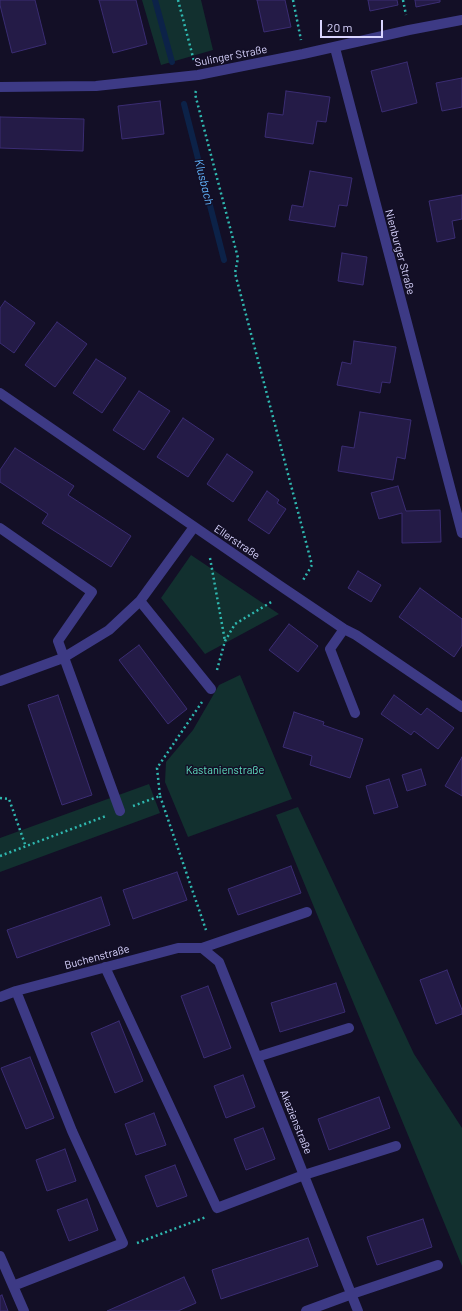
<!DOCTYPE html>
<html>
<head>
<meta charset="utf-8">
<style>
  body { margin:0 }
  #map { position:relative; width:462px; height:1311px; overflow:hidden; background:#130f26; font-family:Barlow,sans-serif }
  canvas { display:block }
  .scale { position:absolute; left:320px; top:20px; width:63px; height:18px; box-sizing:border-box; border:2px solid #d9d4ff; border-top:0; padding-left:5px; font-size:12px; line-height:14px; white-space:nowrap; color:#d9d4ff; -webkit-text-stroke:3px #130f26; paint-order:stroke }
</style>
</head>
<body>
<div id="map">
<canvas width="462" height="1311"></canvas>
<div class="scale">20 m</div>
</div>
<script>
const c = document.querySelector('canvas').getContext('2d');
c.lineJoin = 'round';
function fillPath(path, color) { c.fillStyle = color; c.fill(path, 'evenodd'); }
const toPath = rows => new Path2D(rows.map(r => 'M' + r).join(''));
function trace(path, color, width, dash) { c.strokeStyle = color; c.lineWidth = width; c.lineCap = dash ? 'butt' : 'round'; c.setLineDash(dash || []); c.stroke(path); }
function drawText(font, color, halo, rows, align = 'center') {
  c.font = font + ' Barlow,sans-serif'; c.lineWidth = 3; c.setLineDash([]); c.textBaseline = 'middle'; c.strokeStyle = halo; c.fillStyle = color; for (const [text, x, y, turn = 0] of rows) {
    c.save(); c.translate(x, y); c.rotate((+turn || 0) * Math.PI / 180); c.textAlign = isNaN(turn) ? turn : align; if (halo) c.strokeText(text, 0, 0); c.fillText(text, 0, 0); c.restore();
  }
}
fillPath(toPath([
  [142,0,201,0,213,50,161,65],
  [191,555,279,614,205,654,161,598],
  [240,675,292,799,188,837,165,782,166,762,193,730,219,685],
  [149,784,160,813,0,872,0,838],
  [298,807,414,1054,462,1128,462,1266,276,815]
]), '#12302f');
trace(toPath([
  [155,0,172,62],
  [184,104,224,260]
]), '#0c2248', 6);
const building = toPath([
  [0,0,35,0,46,44,12,53,0,5,0,0],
  [99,0,136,0,147,44,113,53,99,0],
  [257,0,285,0,291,27,264,32,257,0],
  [368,0,397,0,398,5,370,11,368,0],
  [415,0,440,0,440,2,416,7,415,0],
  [407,62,417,103,382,112,371,71,407,62],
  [462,78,462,107,442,111,436,83,462,78],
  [286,91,330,97,326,122,317,121,313,144,265,137,268,113,283,115,286,91],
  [160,101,164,134,122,139,118,106,160,101],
  [0,117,84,119,83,151,0,148,0,117],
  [310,171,352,178,347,206,339,205,335,227,289,220,292,205,303,207,310,171],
  [462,195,462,219,452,221,455,238,437,242,429,201,462,195],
  [342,253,367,257,363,285,338,281,342,253],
  [5,301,35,323,14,353,0,343,0,308,5,301],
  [57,322,87,344,55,387,25,365,57,322],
  [354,341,396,347,390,383,382,382,380,393,337,385,342,362,351,364,354,341],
  [96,359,126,378,102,413,73,393,96,359],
  [139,391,170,411,144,450,113,430,139,391],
  [360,412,411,420,405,459,397,457,393,480,338,471,342,446,354,448,360,412],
  [183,418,214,439,188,477,157,457,183,418],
  [15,448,74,486,68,495,131,536,111,567,42,523,48,514,0,482,0,470,15,448],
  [227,454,253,472,233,502,207,484,227,454],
  [398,486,406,511,440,510,441,542,402,543,402,513,379,519,371,493,398,486],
  [267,491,279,500,277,503,286,509,269,534,248,520,267,491],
  [358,571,381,585,371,602,348,588,358,571],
  [420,588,462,619,462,645,454,657,399,617,420,588],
  [289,624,318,646,298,672,269,650,289,624],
  [139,645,187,709,168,724,119,660,139,645],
  [58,695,92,795,62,805,28,705,58,695],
  [394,695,421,715,427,708,454,728,438,749,414,731,411,735,381,714,394,695],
  [294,712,324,722,323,725,363,739,350,778,310,765,312,756,283,747,294,712],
  [462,757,462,796,445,786,462,757],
  [421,769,426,785,407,791,402,775,421,769],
  [389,779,398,807,374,814,366,786,389,779],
  [291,866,301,893,238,915,228,889,291,866],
  [177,872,187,900,133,919,123,890,177,872],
  [101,897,110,925,17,958,7,930,101,897],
  [447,970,462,1010,462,1014,436,1024,420,980,447,970],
  [336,983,345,1012,280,1032,271,1003,336,983],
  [208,986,231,1048,204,1058,181,996,208,986],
  [119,1021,143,1081,115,1093,91,1033,119,1021],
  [30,1057,54,1118,26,1129,1,1068,30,1057],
  [243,1075,255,1107,226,1118,214,1086,243,1075],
  [379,1097,390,1128,329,1150,318,1119,379,1097],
  [154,1113,166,1145,136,1155,125,1124,154,1113],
  [263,1128,275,1159,246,1170,234,1139,263,1128],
  [65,1149,76,1181,47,1191,36,1160,65,1149],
  [175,1165,187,1196,157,1207,145,1176,175,1165],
  [87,1199,98,1230,69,1241,57,1210,87,1199],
  [423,1219,432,1247,377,1265,367,1237,423,1219],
  [308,1238,318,1266,221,1299,212,1270,308,1238],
  [184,1277,196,1303,178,1311,107,1311,184,1277],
  [2,1295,8,1311,0,1311,0,1296,2,1295]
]);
fillPath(building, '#241b47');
trace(building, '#3b2d73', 1);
trace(toPath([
  [178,0,194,61],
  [293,0,301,40],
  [403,0,406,15],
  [196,91,195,94,238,258,235,273,312,565,302,582],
  [210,558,225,641],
  [217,670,225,641,235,624,273,601],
  [160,796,206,930],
  [0,798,9,799,26,847],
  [133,806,160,796,157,768,202,702],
  [0,856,106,816],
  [137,1243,206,1217]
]), '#2fb8b0', 2.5, [2, 3]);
trace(toPath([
  [335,48,462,533],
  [0,87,96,86,198,75,303,54,409,30,462,20],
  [0,393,279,585,344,629,356,635,462,707],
  [0,528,92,592,58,641,120,811],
  [140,601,211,689],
  [344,629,330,649,355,713],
  [0,681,63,658,109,630,140,601,194,527],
  [202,948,219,962,358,1311],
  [105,967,217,1208,304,1175,396,1146],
  [0,997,16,991,178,948,202,948,307,912],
  [257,1057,349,1028],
  [0,1256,24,1311],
  [13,1286,123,1243,72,1131,16,991],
  [306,1311,352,1294,438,1265]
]), '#3d3a85', 10);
drawText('11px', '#d9d4ff', '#130f26', [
  ["Sulinger Straße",231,56,-11],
  ["Nienburger Straße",400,252,75],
  ["Ellerstraße",237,542,34],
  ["Buchenstraße",97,957,-15],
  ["Akazienstraße",296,1122,68]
]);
drawText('11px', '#5fe0c0', '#130f26', [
  ["Kastanienstraße",225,770]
]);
drawText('italic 12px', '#62b6ff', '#130f26', [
  ["Klusbach",204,182,76]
]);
</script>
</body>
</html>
